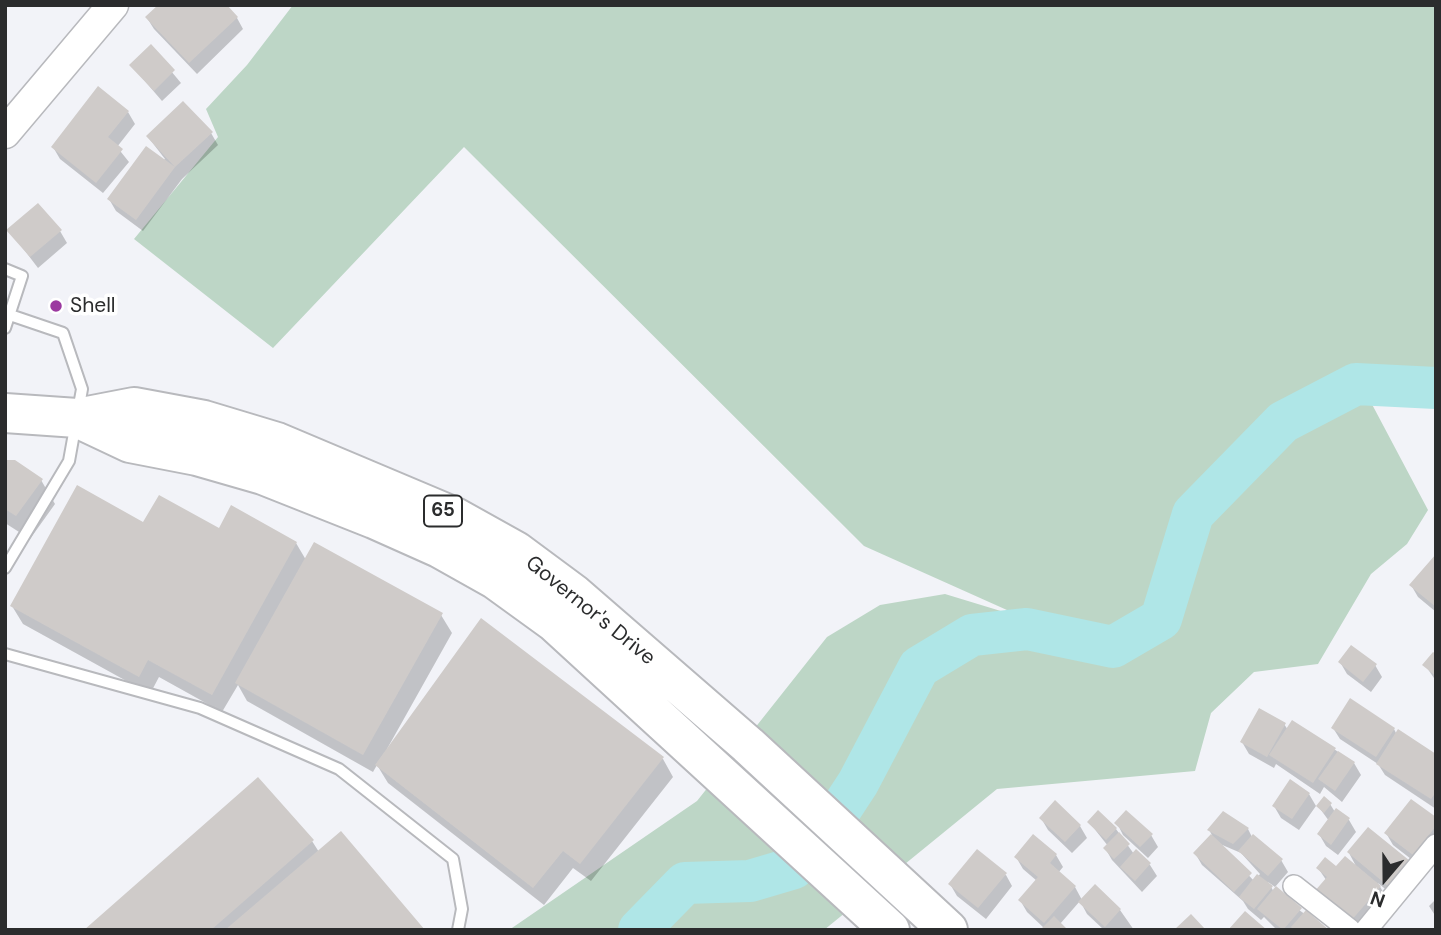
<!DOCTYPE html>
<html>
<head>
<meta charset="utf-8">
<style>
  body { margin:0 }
  #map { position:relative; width:1441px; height:935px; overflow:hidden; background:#f2f3f8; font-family:"DM Sans",sans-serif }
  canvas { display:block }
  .frame { position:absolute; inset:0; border:7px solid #2b2c2d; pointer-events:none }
  .north { position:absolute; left:1350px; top:844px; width:70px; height:70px; -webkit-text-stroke:5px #fff; paint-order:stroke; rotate:200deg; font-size:19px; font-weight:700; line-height:28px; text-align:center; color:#2b2c2d }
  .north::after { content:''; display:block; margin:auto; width:24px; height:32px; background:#2b2c2d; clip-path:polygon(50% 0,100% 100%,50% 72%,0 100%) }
</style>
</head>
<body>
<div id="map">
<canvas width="1441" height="935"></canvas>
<div class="frame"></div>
<div class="north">N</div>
</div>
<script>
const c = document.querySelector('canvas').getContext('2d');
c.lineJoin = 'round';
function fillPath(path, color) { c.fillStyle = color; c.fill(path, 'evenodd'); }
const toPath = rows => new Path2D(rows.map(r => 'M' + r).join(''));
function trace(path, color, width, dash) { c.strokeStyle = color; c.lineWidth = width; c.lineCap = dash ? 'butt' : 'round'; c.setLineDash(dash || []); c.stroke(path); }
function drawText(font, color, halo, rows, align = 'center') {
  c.font = font + ' "DM Sans",sans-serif'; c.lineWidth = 7; c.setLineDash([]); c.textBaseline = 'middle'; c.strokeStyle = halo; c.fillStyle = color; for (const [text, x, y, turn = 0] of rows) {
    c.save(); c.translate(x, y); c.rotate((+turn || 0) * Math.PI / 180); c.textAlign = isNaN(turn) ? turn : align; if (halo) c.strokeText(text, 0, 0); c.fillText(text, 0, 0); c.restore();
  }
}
fillPath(toPath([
  [293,5,1436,5,1436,377,1358,374,1281,413,1183,512,1152,610,1184,512,1284,413,1357,376,1428,510,1407,544,1371,574,1318,664,1254,672,1211,713,1195,771,997,789,824,930,509,930,697,801,827,637,880,605,945,594,1027,619,864,546,464,147,273,348,134,239,218,137,206,109,247,65]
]), '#bdd6c6');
fillPath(toPath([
  [147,18,237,18,243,29,197,74,154,29],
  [151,47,181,83,162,101,131,65],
  [128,112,135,124,117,147,129,162,103,193,60,159,53,147],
  [211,133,218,145,182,179,143,231,116,211,109,199,165,159,148,137],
  [9,230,60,231,67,243,38,268],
  [5,461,41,480,55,504,30,539,5,523],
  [144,524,219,530,296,543,306,560,441,615,452,633,387,749,389,750,663,759,673,777,591,881,573,868,544,905,388,783,377,765,373,772,247,701,238,685,222,712,159,677,150,694,23,624,12,606],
  [1436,557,1436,612,1418,597,1411,585],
  [1436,656,1436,681,1425,665],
  [1340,662,1375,665,1382,677,1371,692,1347,674],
  [1284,724,1288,730,1334,749,1354,763,1361,775,1342,802,1324,787,1320,794,1276,764,1274,768,1249,754,1242,742],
  [1333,728,1394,729,1397,735,1436,756,1436,809,1385,775,1378,764,1340,739],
  [1309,794,1316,806,1299,830,1281,818,1274,806],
  [1330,804,1335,812,1349,820,1356,832,1338,855,1326,846,1319,834,1329,821,1318,806],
  [1041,818,1080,826,1087,838,1072,853,1048,830],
  [1436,820,1436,846,1420,866,1393,845,1386,833],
  [1089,822,1116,829,1134,854,1136,852,1150,865,1157,876,1142,892,1112,860,1105,848,1108,846],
  [1117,823,1151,835,1158,847,1148,858,1123,835],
  [1248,829,1252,837,1281,860,1288,872,1275,887,1268,882,1274,892,1327,930,1277,930,1264,917,1261,920,1248,909,1243,901,1202,865,1195,853,1212,835,1209,830],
  [1220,844,1241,853,1260,874,1254,881],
  [1368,829,1401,902,1378,883,1387,899,1360,930,1318,868,1357,868,1349,853],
  [1034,837,1056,855,1063,867,1058,873,1075,887,1082,900,1095,887,1120,910,1134,930,1104,930,1087,914,1080,901,1060,924,1044,928,1027,912,1020,900,1037,881,1023,869,1016,857],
  [312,841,319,852,423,930,86,930],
  [1006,875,1012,886,986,919,957,896,950,884],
  [1436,899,1436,917,1429,906]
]), '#0003');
trace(toPath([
  [639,930,685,883,750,881,794,868,820,841,858,783,919,667,972,635,1027,629,1113,647,1161,619,1193,514,1283,422,1356,384,1436,388]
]), '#afe6e7', 42);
fillPath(toPath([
  [158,5,227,5,238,17,189,63,145,17],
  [151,44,175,70,154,91,129,65],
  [98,86,129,111,108,137,123,149,96,183,51,147],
  [183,101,213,132,175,167,146,136],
  [146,146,175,167,136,220,107,199],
  [38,203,62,230,30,257,6,230],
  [5,460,15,460,43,479,16,516,5,509],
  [77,485,143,522,159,495,219,528,231,505,297,542,212,695,148,660,139,677,10,606],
  [314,542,443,613,363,755,235,683],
  [1436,554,1436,607,1409,585],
  [481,618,664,757,580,864,563,851,533,888,375,765],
  [1351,645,1377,664,1363,682,1338,662],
  [1433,652,1436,654,1436,676,1422,665],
  [1350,698,1395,728,1376,757,1331,728],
  [1259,708,1286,723,1267,757,1240,742],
  [1292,720,1336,748,1313,783,1269,755],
  [1398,729,1436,754,1436,792,1431,799,1376,764],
  [1338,751,1355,762,1335,791,1318,779],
  [258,777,314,840,211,930,84,930],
  [1290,779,1310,793,1292,819,1272,806],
  [1324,796,1332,803,1324,813,1316,806],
  [1411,799,1436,817,1436,826,1413,855,1384,833],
  [1055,800,1081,825,1065,842,1039,818],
  [1336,808,1350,818,1331,845,1317,834],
  [1098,810,1117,828,1106,840,1087,822],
  [1126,810,1153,834,1140,847,1114,823],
  [1223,811,1249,828,1233,844,1207,830],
  [1368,827,1415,865,1394,891,1347,852],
  [341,831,425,930,225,930],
  [1119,832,1130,844,1114,859,1103,848],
  [1033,834,1057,854,1050,863,1076,886,1044,923,1018,900,1038,877,1014,857],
  [1211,834,1252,873,1234,892,1193,853],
  [1253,834,1283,859,1268,876,1238,851],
  [977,849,1007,873,978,908,948,884],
  [1136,849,1151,863,1135,881,1120,867],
  [1345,856,1381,886,1350,922,1314,892,1327,877,1316,868,1325,857,1336,866],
  [1257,874,1273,886,1254,909,1239,897],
  [1095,884,1121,909,1105,927,1078,902],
  [1276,886,1302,908,1283,930,1257,909],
  [1306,910,1329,930,1294,930,1291,927],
  [1245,911,1267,930,1228,930],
  [1191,914,1206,930,1174,930],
  [1054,916,1068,930,1040,930]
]), '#cfcbc9');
const lane = toPath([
  [5,269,22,276,5,328],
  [5,568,69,461,82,389,63,333,10,315],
  [5,654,200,708,339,769,453,859,462,909,458,930]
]);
const street = toPath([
  [1294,886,1350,930],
  [1366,930,1436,845]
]);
const secondary = toPath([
  [5,133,113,5]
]);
const highway = toPath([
  [5,413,77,418,134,407,204,420,277,442,455,517,516,551,574,594,748,745,948,930],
  [77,418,130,443,197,456,263,475,374,519,439,548,496,580,554,622,890,930]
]);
trace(lane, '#b8b9bd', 14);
trace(street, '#b8b9bd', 24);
trace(secondary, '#b8b9bd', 33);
trace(highway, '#b8b9bd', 42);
trace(lane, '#fff', 10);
trace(street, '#fff', 21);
trace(secondary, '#fff', 30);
trace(highway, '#fff', 38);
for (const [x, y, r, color] of [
  [56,306,7,"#9b39a0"]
]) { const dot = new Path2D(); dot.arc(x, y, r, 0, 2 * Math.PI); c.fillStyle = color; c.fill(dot); trace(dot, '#fff', 2.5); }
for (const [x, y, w] of [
  [443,511,38]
]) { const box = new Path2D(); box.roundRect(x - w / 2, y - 15.5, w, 31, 5); c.fillStyle = '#fff'; c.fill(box); trace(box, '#2b2c2d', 2); }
drawText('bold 19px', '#2b2c2d', null, [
  ["65",443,511]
]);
drawText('21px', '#2b2c2d', '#fff', [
  ["Shell",70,306]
], 'left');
drawText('21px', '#2b2c2d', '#fff', [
  ["Governor's Drive",590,611,39]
]);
</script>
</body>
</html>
